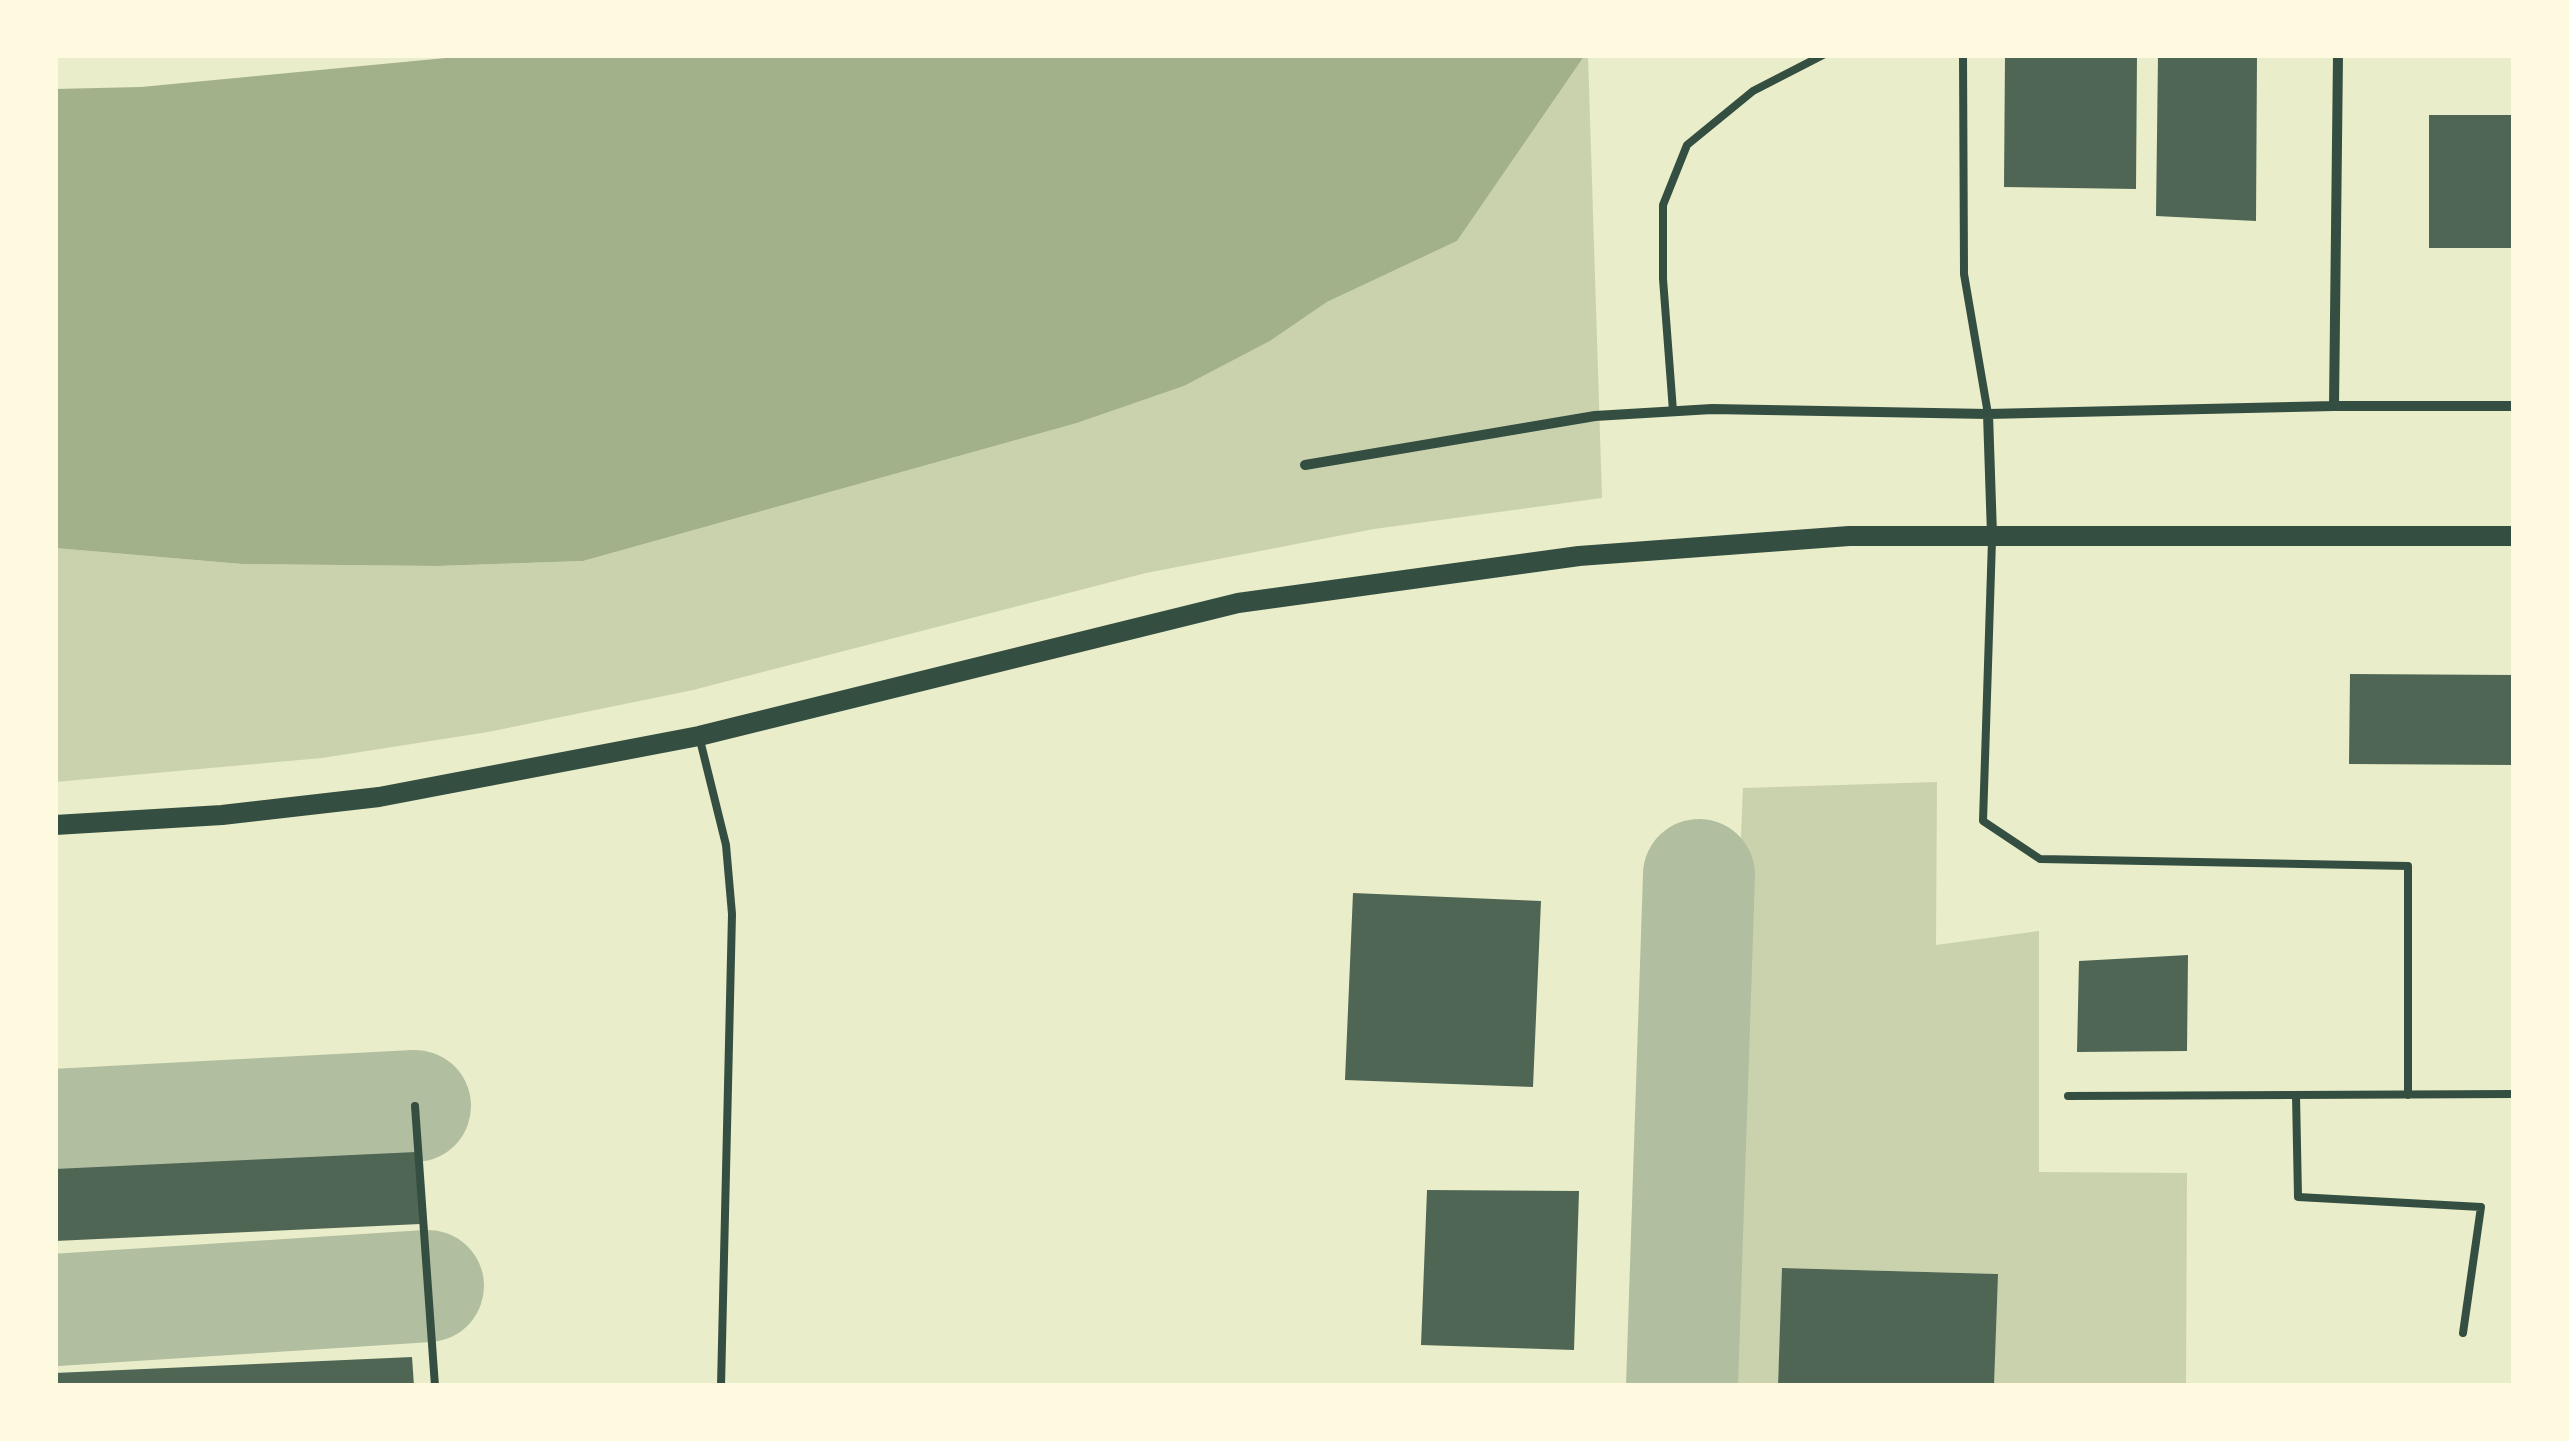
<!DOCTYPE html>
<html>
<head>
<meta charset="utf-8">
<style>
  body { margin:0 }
  #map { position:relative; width:2569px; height:1441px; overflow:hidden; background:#e9edc9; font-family:Spectral,serif }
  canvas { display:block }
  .frame { position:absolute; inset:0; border:58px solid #fefae0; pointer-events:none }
</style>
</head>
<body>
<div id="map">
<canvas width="2569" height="1441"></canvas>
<div class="frame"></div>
</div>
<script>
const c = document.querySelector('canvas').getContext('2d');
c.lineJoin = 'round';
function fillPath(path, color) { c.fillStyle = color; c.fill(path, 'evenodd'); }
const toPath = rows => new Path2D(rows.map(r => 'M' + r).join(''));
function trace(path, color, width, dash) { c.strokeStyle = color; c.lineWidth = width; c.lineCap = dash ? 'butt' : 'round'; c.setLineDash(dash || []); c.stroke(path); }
fillPath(toPath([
  [1585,55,1588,55,1602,498,1374,529,1146,573,693,690,488,732,322,758,55,782,55,548,242,564,437,566,583,561,1077,423,1184,386,1270,341,1327,302,1457,241],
  [1937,782,1936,945,2039,931,2039,1172,2187,1173,2186,1386,1994,1386,1997,1274,1783,1268,1778,1386,1718,1385,1743,788]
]), '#cad2ad');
fillPath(toPath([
  [477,55,1585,55,1457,241,1327,302,1270,341,1184,386,1077,423,583,561,437,566,242,564,55,548,55,89,141,87]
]), '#a3b18a');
trace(toPath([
  [55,1125,415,1106],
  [55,1310,428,1286],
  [1682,1386,1699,875]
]), '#b2bea0', 112);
fillPath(toPath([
  [2005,55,2137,55,2136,189,2004,187],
  [2158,55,2257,55,2256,221,2156,216],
  [2429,115,2514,115,2514,248,2429,248],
  [2350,674,2514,675,2514,765,2349,764],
  [1353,893,1541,901,1533,1087,1345,1080],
  [2188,955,2187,1051,2077,1052,2079,961],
  [416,1152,420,1224,55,1241,55,1169],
  [1427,1190,1579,1191,1574,1350,1421,1345],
  [1782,1268,1998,1274,1994,1386,1778,1386],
  [412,1357,414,1386,55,1386,55,1373]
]), '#4f6655');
trace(toPath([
  [1963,55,1964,274,1988,414],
  [1673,411,1663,279,1663,205,1687,145,1753,91,1823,55],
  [1992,540,1983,821,2040,859,2408,866,2408,1095],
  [700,740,726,845,732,914,721,1386],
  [2296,1095,2298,1197,2481,1207,2463,1333],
  [2068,1096,2514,1094],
  [415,1106,435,1386]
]), '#344e41', 8);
trace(toPath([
  [2334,406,2338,55],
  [1988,414,1992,535],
  [1305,465,1595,416,1712,409,1988,414,2334,406,2514,406]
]), '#344e41', 10);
trace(toPath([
  [55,825,222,815,379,797,699,736,1238,603,1579,556,1849,536,2514,536]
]), '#344e41', 20);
</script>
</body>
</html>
